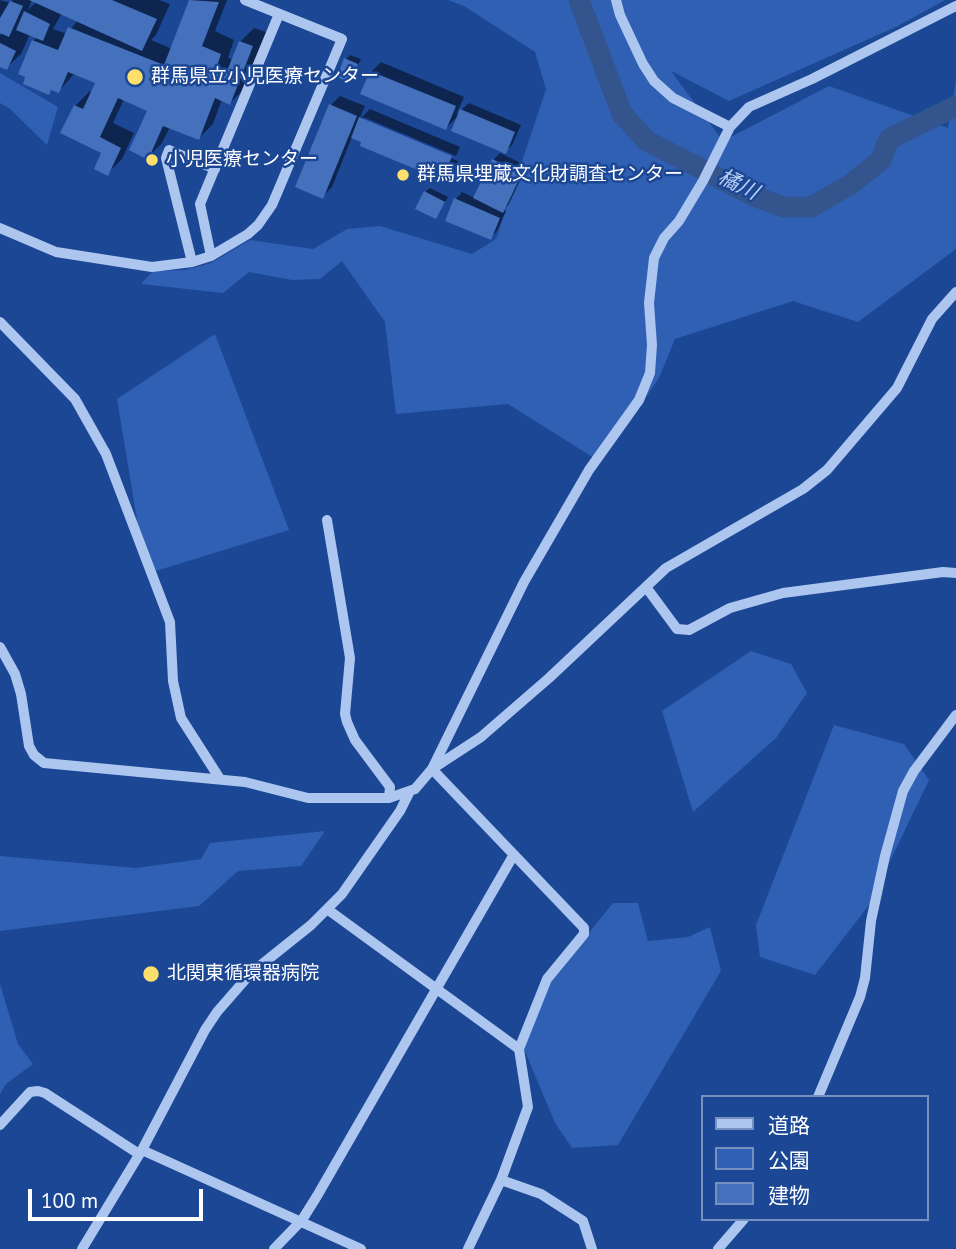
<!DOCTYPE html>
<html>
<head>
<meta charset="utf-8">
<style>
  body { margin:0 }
  #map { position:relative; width:956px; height:1249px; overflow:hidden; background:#1b4795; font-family:"PT Sans","Noto Sans JP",sans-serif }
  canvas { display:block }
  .legend { position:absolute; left:701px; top:1095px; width:228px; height:126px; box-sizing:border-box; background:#1b4795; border:2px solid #7691bf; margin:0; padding:9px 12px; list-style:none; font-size:21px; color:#fff }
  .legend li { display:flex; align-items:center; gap:14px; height:35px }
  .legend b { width:35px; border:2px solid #7691bf }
  .scale { position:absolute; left:28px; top:1189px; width:175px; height:32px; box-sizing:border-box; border:4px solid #fff; border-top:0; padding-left:9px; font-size:21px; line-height:24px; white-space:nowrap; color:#fff; -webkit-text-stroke:5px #1b4795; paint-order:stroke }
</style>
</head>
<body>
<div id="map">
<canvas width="956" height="1249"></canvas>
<ul class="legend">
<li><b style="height:9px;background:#adc6ef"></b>道路</li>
<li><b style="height:19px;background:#2f60b3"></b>公園</li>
<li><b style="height:19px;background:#4470bc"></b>建物</li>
</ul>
<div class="scale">100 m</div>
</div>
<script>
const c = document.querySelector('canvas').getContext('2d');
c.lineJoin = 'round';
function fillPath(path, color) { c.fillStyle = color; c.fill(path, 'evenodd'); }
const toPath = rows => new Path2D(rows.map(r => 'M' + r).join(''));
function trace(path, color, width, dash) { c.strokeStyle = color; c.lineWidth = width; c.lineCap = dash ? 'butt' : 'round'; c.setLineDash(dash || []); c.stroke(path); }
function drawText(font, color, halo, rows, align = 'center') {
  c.font = font + ' "PT Sans","Noto Sans JP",sans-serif'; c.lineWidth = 5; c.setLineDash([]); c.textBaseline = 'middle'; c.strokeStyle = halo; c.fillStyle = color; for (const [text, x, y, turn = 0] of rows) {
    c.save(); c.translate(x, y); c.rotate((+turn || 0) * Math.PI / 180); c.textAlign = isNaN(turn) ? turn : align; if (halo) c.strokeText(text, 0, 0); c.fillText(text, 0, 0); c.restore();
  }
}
fillPath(toPath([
  [448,0,945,0,898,26,729,101,671,71,723,141,829,86,948,128,956,81,956,249,858,322,793,301,675,339,659,378,625,428,597,460,508,404,396,414,385,322,342,261,320,279,292,280,249,272,223,293,141,284,153,271,185,270,211,263,250,240,313,249,347,229,380,226,472,254,496,239,546,89,535,52,464,6],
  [0,73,58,107,47,145,10,109,0,103],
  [215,334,289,530,146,574,117,399],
  [751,651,791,664,807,693,776,738,693,812,662,711],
  [834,725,904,744,929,780,869,905,815,975,760,957,756,925],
  [325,831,301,866,238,871,199,906,0,931,0,856,136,868,201,859,210,843],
  [613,903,638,903,648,941,688,937,710,927,721,971,618,1145,572,1148,555,1123,524,1049,549,982],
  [0,984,18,1044,33,1064,6,1084,0,1094]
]), '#2f60b3');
fillPath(toPath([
  [0,0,11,3,13,0,32,0,28,10,37,1,34,0,159,0,170,4,156,35,151,40,172,49,191,0,227,0,215,31,234,40,228,58,233,60,240,42,254,28,266,32,244,89,230,103,222,99,213,124,199,138,170,127,162,143,148,157,149,110,124,99,113,123,134,133,122,159,107,174,103,152,75,106,90,91,92,93,97,82,75,73,59,91,53,89,48,93,33,41,37,37,30,34,21,54,6,68,0,66,0,36,3,32,0,31],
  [62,13,78,20,67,34,53,29],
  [350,55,361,59,350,81,346,59],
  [381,62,464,97,456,115,469,103,521,125,512,145,506,151,461,113,446,128,371,72],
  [340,96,365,106,359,120,370,109,460,147,456,156,363,117,363,121,458,161,455,169,445,178,436,174,429,181,422,170,352,137,332,187,322,197,331,105],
  [500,153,527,166,509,204,503,210,506,211,497,231,490,238,456,199,462,192,475,198,493,160],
  [430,188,448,197,436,217,425,192]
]), '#0007');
trace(toPath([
  [579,0,622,114,647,141,754,196,783,207,811,207,851,184,881,160,889,139,956,106]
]), '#34548d', 21);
fillPath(toPath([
  [29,0,112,0,157,19,142,51],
  [189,0,219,2,202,46,221,54,215,72,225,76,239,41,253,46,230,105,215,98,199,140,163,126,148,160,129,150,147,111,118,98,100,137,121,148,108,176,94,169,101,153,60,133,74,105,83,109,95,83,68,72,59,93,51,90,49,95,23,84,25,77,18,74,32,40,58,50,68,27,164,65],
  [10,1,23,6,9,37,0,33,0,18],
  [24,11,50,24,43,41,16,30],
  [0,43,16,51,7,70,0,67],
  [344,58,358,64,350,83,337,77],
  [370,71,456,106,446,130,360,94],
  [329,104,357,116,323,199,295,187],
  [460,109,515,132,506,154,451,131],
  [359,117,452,156,448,166,451,168,446,180,433,175,429,183,417,178,420,171,360,146,361,142,351,138],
  [492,159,522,173,503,213,473,198],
  [424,191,445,202,436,219,415,209],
  [454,198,500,218,491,240,445,221]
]), '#4470bc');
trace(toPath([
  [616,0,620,15,643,64,654,81,673,98,730,127],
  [0,228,56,252,152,267,192,262,211,256,248,234,258,225,272,205,342,39,245,0],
  [211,256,200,204,279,14],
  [192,262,166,158,169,150,215,169],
  [0,322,75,399,106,454,170,622,173,681,181,718,220,779],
  [327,520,350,658,345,714,347,722,355,740,390,787,389,798],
  [646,587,677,629,689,630,730,608,783,593,943,572,956,573],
  [0,647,15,674,21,694,29,746,34,755,44,763,245,782,308,798,389,798,415,789,432,769,524,582,589,470,639,400,650,373,652,345,649,303,654,258,664,238,679,221,703,181,730,127,749,107,812,79,956,6],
  [432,769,481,737,549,678,666,568,803,489,827,470,897,388,932,319,956,292],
  [432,769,584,928,584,934,547,979,519,1049,528,1107,501,1180,468,1249],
  [327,909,519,1049],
  [818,1097,860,997,865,978,871,921,885,856,903,791,914,771,956,715],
  [0,1125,30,1092,38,1091,45,1093,139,1154],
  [142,1150,361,1249],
  [501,1180,541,1194,583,1221,592,1249],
  [82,1249,142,1150,205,1030,217,1012,251,973,311,925,342,894,400,811,410,791],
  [274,1249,302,1220,317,1196,513,856],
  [718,1249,744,1219]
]), '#adc6ef', 10);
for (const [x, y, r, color] of [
  [135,77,9,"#ffdf6c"],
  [152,160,7,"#ffdf6c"],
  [403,175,7,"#ffdf6c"],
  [151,974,9,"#ffdf6c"]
]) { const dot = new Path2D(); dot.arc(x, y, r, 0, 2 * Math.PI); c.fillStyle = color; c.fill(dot); trace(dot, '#1b4795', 2.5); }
drawText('19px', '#fff', '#1b4795', [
  ["群馬県立小児医療センター",151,77],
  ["小児医療センター",166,160],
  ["群馬県埋蔵文化財調査センター",417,175],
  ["北関東循環器病院",167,974]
], 'left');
drawText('italic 21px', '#bad1f6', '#1b4795', [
  ["橘川",738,185,26]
]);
</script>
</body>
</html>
